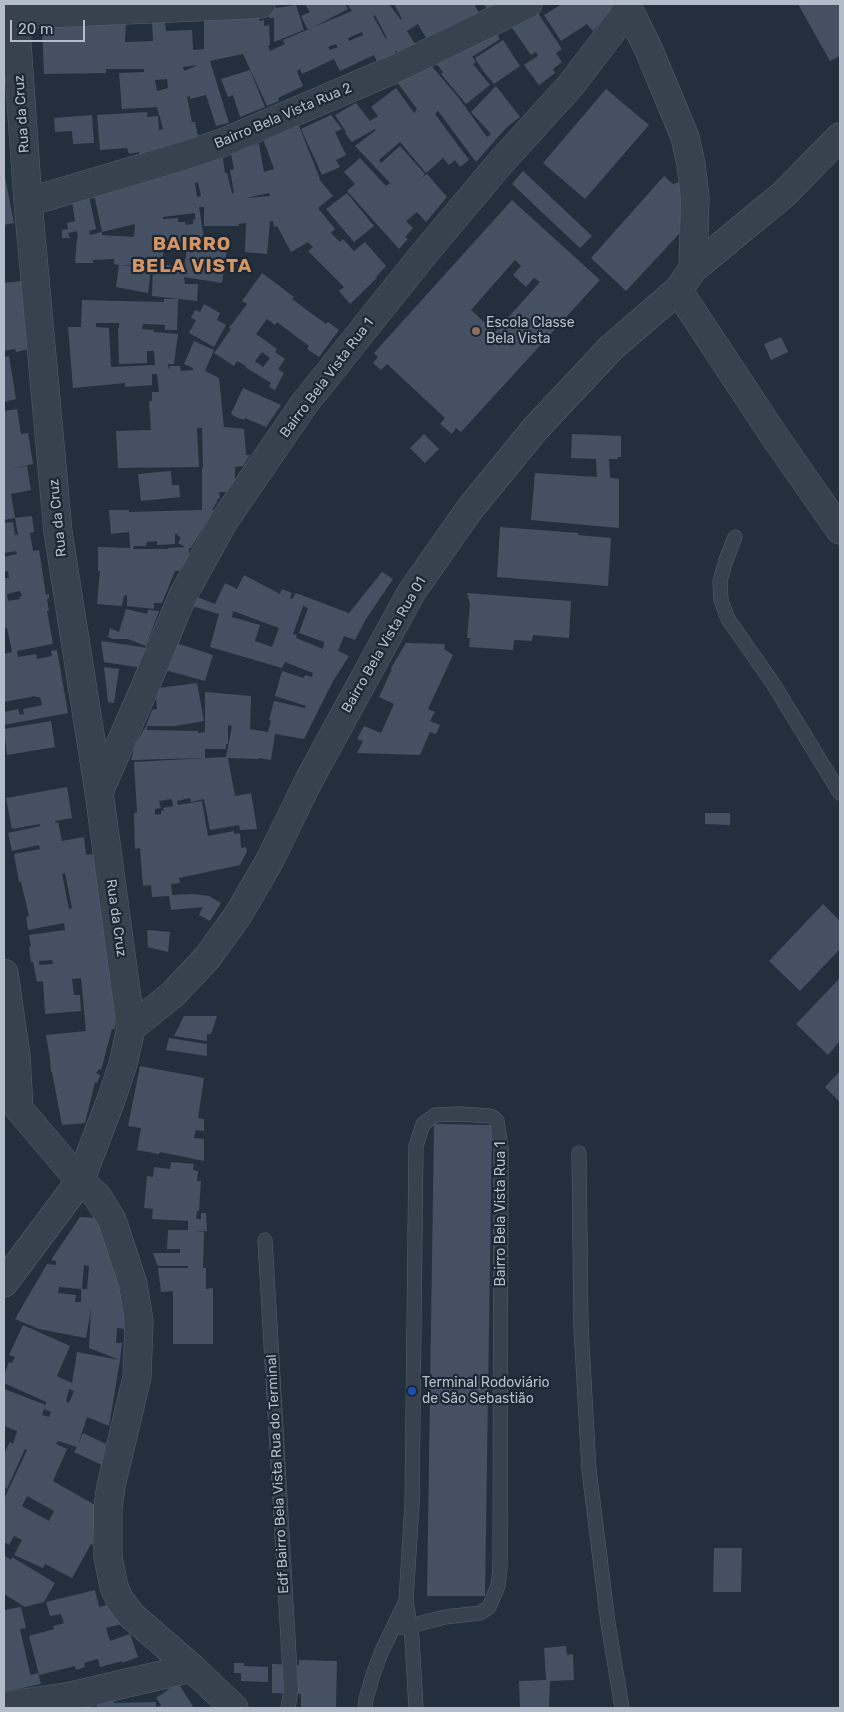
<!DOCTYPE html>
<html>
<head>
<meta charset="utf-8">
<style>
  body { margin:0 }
  #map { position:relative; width:844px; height:1712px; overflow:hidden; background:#242f3e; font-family:Rubik,sans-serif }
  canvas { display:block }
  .frame { position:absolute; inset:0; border:5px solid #b4bcc9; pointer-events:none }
  .scale { position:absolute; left:10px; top:20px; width:75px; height:22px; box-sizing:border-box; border:2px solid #b4bcc9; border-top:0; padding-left:6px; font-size:15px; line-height:18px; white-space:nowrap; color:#b4bcc9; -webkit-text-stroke:4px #1d2633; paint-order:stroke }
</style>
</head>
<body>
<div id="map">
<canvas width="844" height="1712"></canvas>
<div class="frame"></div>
<div class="scale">20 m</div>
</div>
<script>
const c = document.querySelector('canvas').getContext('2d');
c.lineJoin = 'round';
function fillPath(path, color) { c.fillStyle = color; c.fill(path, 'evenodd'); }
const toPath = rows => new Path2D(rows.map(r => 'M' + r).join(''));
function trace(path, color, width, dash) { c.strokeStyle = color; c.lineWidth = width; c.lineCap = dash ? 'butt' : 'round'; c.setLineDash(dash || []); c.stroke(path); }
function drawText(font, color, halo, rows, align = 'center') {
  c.font = font + ' Rubik,sans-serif'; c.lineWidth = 4.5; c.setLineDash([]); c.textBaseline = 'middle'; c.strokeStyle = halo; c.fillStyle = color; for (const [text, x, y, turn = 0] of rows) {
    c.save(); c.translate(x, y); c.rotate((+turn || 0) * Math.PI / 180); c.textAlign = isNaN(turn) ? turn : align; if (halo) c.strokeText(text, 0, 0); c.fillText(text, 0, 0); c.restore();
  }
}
fillPath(toPath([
  [305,4,345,4,348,9,308,30,301,16,310,12],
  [347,4,389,4,401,20,402,19,394,4,474,4,480,15,426,38,418,24,407,31,415,44,398,53,397,51,395,51,396,53,377,62,374,55,340,71,334,59,302,74,300,69,297,71,294,64,303,86,278,98,279,101,267,106,243,54,210,61,229,123,216,126,206,95,190,99,190,96,187,97,192,122,195,122,198,136,161,148,161,149,139,155,139,152,129,154,127,148,100,150,97,115,147,112,147,117,158,116,159,130,163,129,157,107,122,109,119,73,144,72,144,69,106,69,106,73,44,74,42,26,53,27,56,25,126,21,125,42,153,41,152,23,165,22,166,31,192,30,193,50,204,49,204,15,259,17,259,21,264,20,264,26,269,25,270,45,268,46,270,51,285,44,283,40,352,11],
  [375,15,387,38,386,39,373,16],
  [362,32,363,35,349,41,348,38],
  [336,44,338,47,330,50,328,47],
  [198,65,184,71,183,67],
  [167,79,168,88,157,91,155,80],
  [484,4,503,4,488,11],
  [562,4,611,4,613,8,593,31,587,24,561,41,544,15],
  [798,4,840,4,840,56,830,61],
  [296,5,304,30,274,42,274,18,269,18,269,9],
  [537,12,562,49,556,53,562,62,553,69,555,73,539,85,524,65,538,56,536,52,531,55,510,25],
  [495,30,500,39,472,57,476,62,473,64,490,85,466,104,441,74,443,72,434,61],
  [503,40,520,66,494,84,483,71,475,58],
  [430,64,458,97,487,137,491,134,471,112,496,86,520,117,507,127,476,162,438,111,435,114,469,160,460,167,455,160,449,165,443,158,426,173,400,142,379,160,381,163,400,146,425,174,421,178,427,174,447,197,426,222,417,212,406,221,413,228,405,237,408,239,399,249,347,191,355,184,344,172,360,158,386,186,390,183,355,146,376,130,375,129,352,142,345,133,346,132,335,115,356,103,370,121,378,116,371,107,396,88,414,113,417,109,394,78],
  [250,70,265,107,240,117,233,95,228,97,221,79],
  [606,89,649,125,585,199,543,163],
  [92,115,94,143,73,144,72,131,55,132,54,118],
  [331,115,342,129,335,132,346,155,336,160,340,167,322,175,301,129],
  [297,121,320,179,319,179,333,196,318,208,335,229,331,233,340,242,343,239,354,251,365,242,386,266,376,277,377,278,350,304,339,291,344,287,308,251,313,247,308,242,291,252,277,226,274,227,273,221,270,221,267,254,245,252,246,223,238,224,239,226,204,226,204,207,199,207,205,245,227,248,222,283,184,277,185,284,198,284,197,301,152,296,153,266,121,265,151,269,148,293,116,287,119,265,114,264,114,259,93,260,93,263,75,263,77,238,78,238,77,231,68,233,70,238,62,238,62,230,68,229,67,223,75,221,72,201,89,196,96,229,89,231,90,235,102,232,102,235,134,237,135,224,102,232,94,194,222,152,225,173,227,173,232,193,234,193,230,170,234,169,231,154,227,155,226,151,259,144,264,172,274,169,262,136],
  [198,182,201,196,197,197,195,183],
  [269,193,270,196,246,198],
  [195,213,195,219,193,220,193,224,186,225,185,222,178,222,178,218,163,219,163,217],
  [164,240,188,243,184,267,166,265,166,260,164,260,163,257],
  [523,171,592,236,580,248,512,184],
  [664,176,673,184,679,182,682,187,684,216,679,234,626,291,591,258],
  [5,177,14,223,4,225,4,178],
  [347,193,374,226,354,242,326,209],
  [512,200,600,280,461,432,456,428,452,434,440,424,445,418,387,364,381,370,373,363,378,357,374,353],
  [515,260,521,266,513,275,526,287,534,278,540,282,495,332,471,310],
  [262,273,294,297,292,299,326,324,328,322,339,330,319,357,307,349,309,346,277,322,275,325,267,319,256,334,277,349,275,352,285,359,278,369,284,373,275,390,269,387,271,383,245,367,246,366,237,361,234,366,214,353,231,329,229,328,247,304,242,301],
  [262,352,270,358,263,367,255,361],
  [21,281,29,349,16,352,15,349,4,351,4,283],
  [164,299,178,299,177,330,165,330,165,325,143,324,142,329,154,330,154,332,178,334,174,364,168,364,169,370,170,366,180,366,181,371,193,370,193,368,184,364,194,341,214,350,205,371,219,378,224,427,244,429,246,455,250,455,243,466,235,467,235,480,227,492,219,492,220,499,217,499,217,502,212,510,214,510,191,548,189,548,189,557,179,571,175,571,162,603,154,603,154,609,127,606,127,595,124,596,122,606,97,604,100,571,98,571,98,547,130,548,129,532,111,534,109,510,129,510,129,512,202,510,202,468,203,467,202,428,197,428,199,467,118,468,116,431,151,430,149,401,152,401,152,392,159,392,157,374,152,374,152,385,125,387,125,383,73,388,68,327,81,327,82,300,164,302],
  [96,323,119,323,119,328,118,328,119,364,147,363,147,351,154,351,155,365,111,367,109,328,96,327],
  [175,534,178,534,177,535,181,538,178,543,185,547,168,548,168,549,133,549,134,546,146,546,147,542,157,541,157,545,175,544],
  [204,304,220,313,217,320,226,325,214,347,189,333,196,320,191,318,195,310,200,312],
  [781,337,788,352,771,360,764,344],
  [9,356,16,399,4,402,4,357],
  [243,388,281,405,266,427,245,418,244,420,238,418,231,414],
  [17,409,21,434,28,433,33,464,11,469,27,466,31,490,11,494,15,518,4,520,4,411],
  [424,434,439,449,425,463,410,448],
  [572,434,621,436,621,457,618,457,618,459,609,459,610,478,619,479,619,528,531,520,535,473,597,477,596,459,571,458],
  [171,471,172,485,179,485,180,497,141,501,138,474],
  [32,516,34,532,30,533,33,551,39,550,46,595,49,594,49,598,47,599,49,611,47,611,53,644,17,651,18,657,36,654,37,659,52,656,51,651,57,650,68,713,4,725,4,712,18,709,20,715,24,714,23,709,42,705,40,697,36,697,35,696,4,702,4,654,12,652,7,628,4,628,4,578,9,578,8,571,4,572,4,557,17,554,16,551,4,553,4,523,13,522,15,535,18,535,15,518],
  [20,591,22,596,19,597,20,599,8,601,7,594],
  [500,527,578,533,578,535,611,538,608,586,497,577],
  [382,572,393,579,366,619,355,640,344,636,338,651,349,656,332,683,304,739,275,734,271,760,259,758,259,759,228,758,235,796,251,793,257,829,240,830,239,825,210,830,204,799,191,802,190,798,177,801,178,805,202,801,208,836,234,831,234,834,240,833,241,848,246,847,247,851,240,865,179,878,180,883,171,884,172,895,193,894,209,896,221,903,210,921,199,915,203,907,171,910,169,896,152,897,151,885,143,886,140,848,135,849,134,813,137,812,134,762,226,757,232,726,228,725,228,744,226,744,226,749,205,749,205,758,131,760,135,745,146,726,152,710,157,709,156,698,159,688,197,683,204,721,175,726,147,726,147,730,198,731,198,733,205,732,205,692,251,696,250,729,268,732,271,721,269,720,274,701,305,708,306,706,275,696,282,671,304,678,305,675,312,677,313,673,285,662,282,668,210,647,219,614,192,606,197,597,215,604,225,583,237,589,244,575,280,594,282,589,292,593,290,598,292,599,296,593,349,613],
  [303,606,308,608,299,633,324,642,323,649,296,638,297,635,293,634],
  [233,611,279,628,272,647,255,641,260,625,232,617],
  [172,799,173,806,163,808,164,810,161,811,161,814,155,815,155,809,161,808,159,801],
  [467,593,571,601,569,638,533,635,532,641,514,640,513,650,469,647,470,638,467,638,470,604],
  [126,609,147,614,148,610,159,611,146,646,128,639,113,639,108,637,110,628,119,632],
  [101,641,148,648,143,668,104,662],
  [173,642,213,655,205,681,165,670],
  [406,643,445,644,444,649,453,655,428,709,435,712,430,721,440,725,436,734,430,732,420,755,357,753,363,741,357,739,364,726,381,733,394,704,379,697,392,669,391,668],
  [104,667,119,669,114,703,108,702],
  [51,721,55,747,7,755,4,729],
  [67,787,72,818,55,821,56,823,58,822,62,841,84,837,86,855,94,854,116,1010,115,1029,112,1029,101,1070,99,1069,96,1073,100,1075,97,1083,95,1082,85,1123,62,1125,52,1072,51,1072,50,1059,46,1035,86,1031,81,978,72,979,74,995,80,995,81,1011,45,1014,43,981,37,982,33,962,31,962,29,947,31,947,29,935,65,930,64,923,28,930,26,917,29,916,21,882,19,882,14,854,40,849,39,845,12,851,8,833,40,826,40,824,12,829,6,798],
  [65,873,72,908,69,909,62,874],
  [52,960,53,964,39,965,39,961],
  [705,813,730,813,730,825,705,824],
  [823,904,840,921,840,949,800,991,769,961],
  [147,930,170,932,168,952,148,947],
  [840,978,840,1041,828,1055,796,1024],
  [184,1016,217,1016,211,1034,207,1034,207,1041,174,1036],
  [169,1038,207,1044,207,1056,166,1050],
  [140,1066,204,1078,198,1118,204,1119,204,1131,196,1130,194,1138,204,1139,204,1161,160,1152,159,1154,137,1150,141,1128,128,1126],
  [840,1071,840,1102,825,1087],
  [434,1124,492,1125,485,1596,427,1596],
  [171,1162,194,1164,193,1170,198,1171,197,1181,201,1181,199,1211,197,1211,196,1219,201,1219,201,1213,206,1213,207,1231,196,1232,204,1232,203,1268,206,1268,206,1289,213,1288,213,1344,173,1344,173,1291,161,1292,158,1268,188,1268,188,1266,160,1266,157,1265,153,1253,180,1253,180,1249,167,1249,168,1230,188,1230,188,1221,152,1219,153,1209,144,1208,147,1176,153,1177,154,1167,170,1169],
  [80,1217,100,1218,124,1301,124,1329,117,1328,116,1343,122,1343,120,1360,89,1348,91,1309,86,1338,39,1329,15,1319,47,1264,56,1265,56,1261,51,1260],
  [84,1265,89,1266,87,1289,82,1289],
  [59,1287,81,1289,81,1302,75,1302,76,1295,58,1293],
  [23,1325,70,1346,57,1376,72,1383,77,1352,120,1360,109,1426,87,1417,78,1445,83,1433,106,1444,102,1465,74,1452,77,1447,58,1441,56,1444,67,1449,53,1481,95,1505,93,1545,91,1544,72,1578,45,1564,43,1568,14,1555,22,1540,14,1536,9,1545,4,1542,4,1496,5,1497,27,1450,25,1449,7,1489,4,1487,4,1453,10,1442,13,1444,17,1431,4,1426,4,1389,46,1405,46,1402,4,1383,4,1375,9,1362,12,1363,15,1357,9,1355],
  [69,1389,74,1391,69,1403,66,1401],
  [44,1409,51,1412,49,1417,42,1415],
  [27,1496,54,1511,49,1521,22,1506],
  [714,1548,742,1548,741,1592,713,1592],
  [4,1555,11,1560,12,1557,55,1583,44,1602,25,1607,4,1594,5,1570,4,1569],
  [95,1590,99,1607,112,1604,122,1624,106,1628,110,1641,130,1634,138,1657,122,1663,122,1661,100,1667,98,1659,84,1663,85,1667,76,1670,75,1666,39,1675,29,1636,54,1629,53,1626,64,1623,61,1614,50,1616,46,1602],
  [21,1607,26,1628,20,1629,30,1673,31,1675,38,1673,41,1684,4,1692,4,1610],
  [566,1646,567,1655,573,1654,574,1680,550,1681,549,1708,520,1708,519,1681,546,1680,544,1648],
  [299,1660,337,1661,336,1708,301,1708,301,1694,272,1693,272,1664,299,1665],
  [234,1663,244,1663,244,1666,268,1667,268,1682,241,1681,241,1673,234,1673],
  [178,1683,194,1708,157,1708,161,1705,156,1698],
  [114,1699,114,1703,156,1702,156,1708,93,1708,97,1707,96,1704]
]), '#455162');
const lane = toPath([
  [735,537,726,560,720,581,721,600,728,619,774,685,840,793],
  [579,1153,581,1327,589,1470,608,1623,622,1708],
  [265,1240,291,1690,288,1708],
  [394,1628,410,1626,445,1617,480,1613,489,1607,498,1586,500,1568,501,1148,497,1121,493,1117,489,1116,461,1114,435,1115,423,1124,416,1146,412,1504,406,1601,410,1626,412,1639,416,1708],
  [365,1708,366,1699,373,1675,381,1653,406,1601]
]);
const street = toPath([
  [626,4,648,48,685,137,691,164,695,198,693,269],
  [15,15,261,4],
  [28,202,183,156,222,143,397,68,528,4],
  [678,290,775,437,840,530],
  [99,792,145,687,183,595,224,521,304,404,423,255,501,162,571,85,628,10],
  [4,973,16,1056,19,1109],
  [131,1028,172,995,207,958,238,915,270,860,309,780,411,593,469,510,535,429,611,348,678,290,693,269,784,194,840,137],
  [4,1086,19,1109,80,1181,97,1196,112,1220,133,1284,139,1321,137,1377,111,1486,108,1507,108,1557,114,1587,120,1600,132,1616,192,1668,234,1708],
  [4,1283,80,1181,111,1100,123,1064,131,1028,99,792,58,532,28,202,15,15,16,4],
  [4,1706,71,1696,192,1668]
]);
trace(lane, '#565f6c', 15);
trace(street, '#565f6c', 29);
trace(lane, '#38414e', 14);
trace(street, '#38414e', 28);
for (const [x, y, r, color] of [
  [476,331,5,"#8d6e63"],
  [412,1391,5,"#1a4fb4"]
]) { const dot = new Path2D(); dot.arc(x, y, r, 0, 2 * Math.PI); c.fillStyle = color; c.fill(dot); trace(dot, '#1d2633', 2); }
drawText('14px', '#b4bcc9', '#1d2633', [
  ["Rua da Cruz",22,114,-94],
  ["Bairro Bela Vista Rua 2",283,116,-23],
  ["Bairro Bela Vista Rua 1",327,378,-53],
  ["Rua da Cruz",58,518,-96],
  ["Bairro Bela Vista Rua 01",384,645,-60],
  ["Rua da Cruz",116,918,82],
  ["Bairro Bela Vista Rua 1",501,1214,-90],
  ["Edf Bairro Bela Vista Rua do Terminal",278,1474,-93]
]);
drawText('14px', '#b4bcc9', '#1d2633', [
  ["Escola Classe",486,323],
  ["Bela Vista",486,339],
  ["Terminal Rodoviário",422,1383],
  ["de São Sebastião",422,1399]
], 'left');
c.letterSpacing = '1px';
drawText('bold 19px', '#d59563', '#1d2633', [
  ["BAIRRO",192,245],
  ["BELA VISTA",192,267]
]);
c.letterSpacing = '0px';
</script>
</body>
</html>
